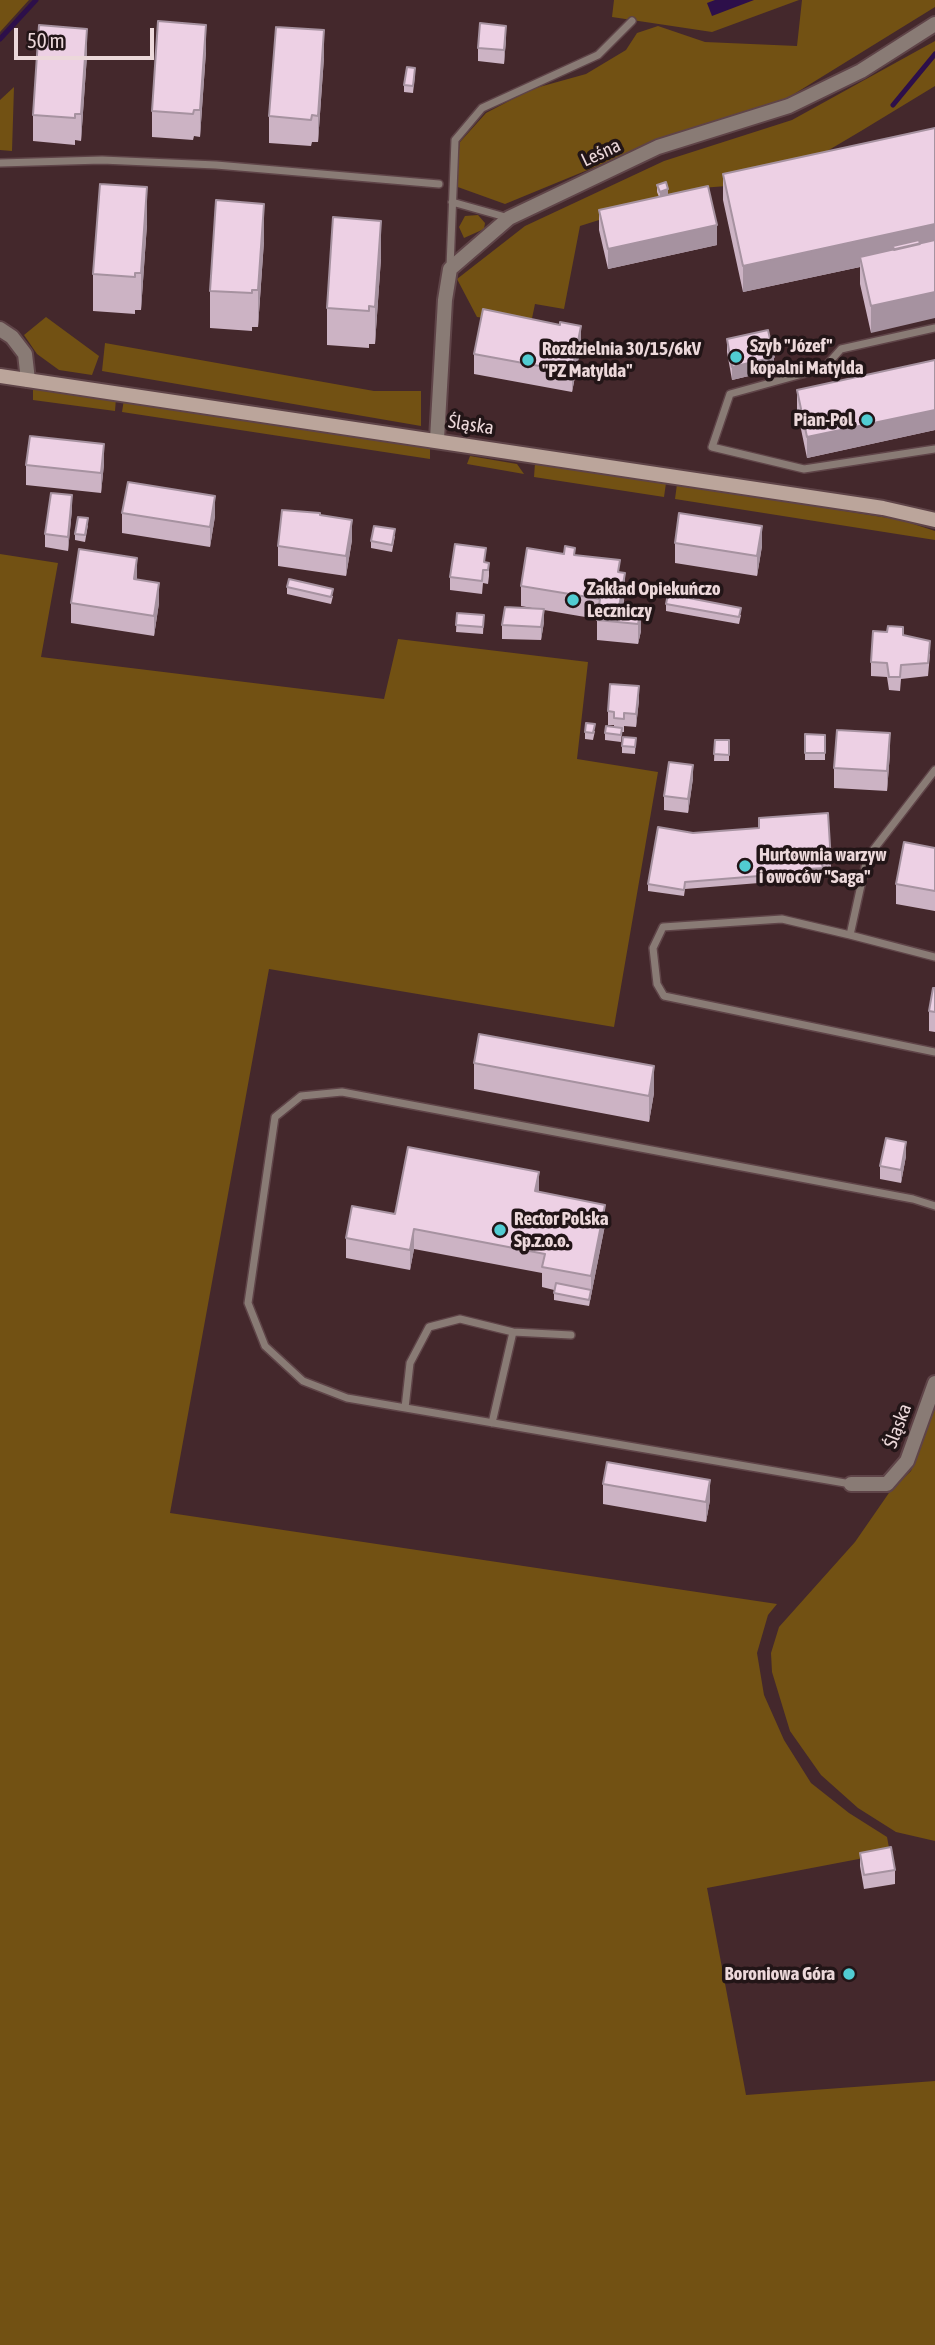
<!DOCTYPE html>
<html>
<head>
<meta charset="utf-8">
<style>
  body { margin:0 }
  #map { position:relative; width:935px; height:2345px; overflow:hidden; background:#44282c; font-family:"Asap Condensed",sans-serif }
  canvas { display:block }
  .scale { position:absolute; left:14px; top:28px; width:140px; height:32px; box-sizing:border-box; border:4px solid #ecd8da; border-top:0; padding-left:9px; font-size:21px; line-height:24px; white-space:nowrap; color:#ecd8da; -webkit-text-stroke:5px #221517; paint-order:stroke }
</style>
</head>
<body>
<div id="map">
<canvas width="935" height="2345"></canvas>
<div class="scale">50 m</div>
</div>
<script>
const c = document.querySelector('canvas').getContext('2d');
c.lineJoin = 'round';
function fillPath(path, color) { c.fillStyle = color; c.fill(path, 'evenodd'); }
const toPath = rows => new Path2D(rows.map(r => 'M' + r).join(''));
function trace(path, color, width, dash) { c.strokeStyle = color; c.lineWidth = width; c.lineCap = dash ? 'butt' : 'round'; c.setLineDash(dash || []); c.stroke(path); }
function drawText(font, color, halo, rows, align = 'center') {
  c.font = font + ' "Asap Condensed",sans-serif'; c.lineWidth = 7; c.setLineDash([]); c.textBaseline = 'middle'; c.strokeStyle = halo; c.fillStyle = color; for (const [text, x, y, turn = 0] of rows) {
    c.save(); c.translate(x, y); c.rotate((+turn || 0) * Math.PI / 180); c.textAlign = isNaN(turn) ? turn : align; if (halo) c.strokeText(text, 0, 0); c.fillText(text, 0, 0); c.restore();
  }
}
fillPath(toPath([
  [0,0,29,0,0,32],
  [614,0,799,0,712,32,612,17],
  [802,0,935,0,935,7,786,99,658,141,505,204,455,186,460,142,486,113,532,89,586,74,626,50,637,33,658,26,705,42,797,46],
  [935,41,935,86,861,131,817,157,753,184,701,188,580,226,564,309,535,304,531,323,477,317,457,279,525,226,664,161,792,120],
  [14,87,12,151,0,150,0,100],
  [478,215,485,223,484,229,464,238,459,227,465,216],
  [46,317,99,356,92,375,59,370,37,354,24,335],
  [105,343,374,391,421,391,421,426,102,371],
  [33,386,116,398,115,411,33,400],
  [124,399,430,446,430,459,122,412],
  [470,456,517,464,524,474,467,464],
  [535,463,666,483,664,497,534,477],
  [677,484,901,520,935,531,935,540,675,499],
  [0,554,58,563,41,657,384,699,398,639,588,662,577,759,658,772,614,1027,269,969,170,1513,777,1604,768,1615,757,1653,764,1695,784,1740,811,1783,849,1813,887,1837,890,1853,707,1888,746,2095,935,2081,935,2345,0,2345],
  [935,1408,935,1841,896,1832,858,1808,821,1775,790,1731,772,1672,771,1653,779,1627,855,1542,891,1490,911,1471]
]), '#725113');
fillPath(toPath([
  [715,0,754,0,712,16,707,3]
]), '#2d0f4a');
trace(toPath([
  [0,39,36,0],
  [893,105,935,54]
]), '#2d0f4a', 5);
const service = toPath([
  [0,163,102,160,216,165,439,184],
  [452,202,509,218],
  [450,267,455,140,482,108,598,55,632,21],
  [935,328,841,349,824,368,730,394,712,447,804,469,935,449],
  [935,770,867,858,850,935,935,957],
  [850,935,782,919,663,927,653,948,657,984,664,996,935,1052],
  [405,1408,410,1363,429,1327,460,1319,513,1332,571,1335],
  [492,1423,513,1332],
  [851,1484,347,1398,303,1381,265,1346,248,1303,275,1117,301,1096,342,1092,913,1199,935,1206]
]);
const minor = toPath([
  [0,329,12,337,25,354,28,380],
  [437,439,445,300,450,269,509,218,658,147,789,106,861,71,935,24],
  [851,1484,887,1484,907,1461,935,1383]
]);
const secondary = toPath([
  [0,376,883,508,935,520]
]);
trace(service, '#5f4448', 10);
trace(minor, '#5f4448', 18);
trace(secondary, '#5f4448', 18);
trace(service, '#897b75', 7);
trace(minor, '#897b75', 14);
trace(secondary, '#bba59b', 14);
fillPath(toPath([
  [506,39,504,64,478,61,478,48],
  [206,51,200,137,194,136,193,140,152,137,152,111],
  [87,55,81,141,75,140,75,145,33,141,33,115],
  [324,57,318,142,312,142,311,146,269,143,269,116],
  [415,75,413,93,404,92,404,85],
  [935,128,871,333,860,284,860,267,743,292,723,200,723,174],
  [657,185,668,195,717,245,608,269,599,230,599,210,659,197,657,192],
  [147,224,141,310,135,310,135,314,93,311,93,274],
  [264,241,258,327,252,327,252,331,210,328,210,291],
  [381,258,375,344,369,344,369,348,327,345,327,308],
  [727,339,774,370,732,380,727,352],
  [581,346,572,392,474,374,474,354],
  [935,360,935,430,807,458,797,410,797,390],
  [104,464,101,493,26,485,26,465],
  [72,509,68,551,45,547,45,534],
  [122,513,215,516,210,547,122,533],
  [320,516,352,540,346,576,278,566,278,546],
  [88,525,85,542,75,540,75,534],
  [395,536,392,552,371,548,371,541],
  [675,543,762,546,757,576,675,563],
  [575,555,620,572,625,593,623,608,641,611,641,631,638,644,597,640,597,619,544,610,544,622,541,640,502,639,502,625,532,608,521,606,521,586],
  [486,562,489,563,489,576,488,584,483,583,482,594,450,590,450,577],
  [137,580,159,603,154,636,71,623,71,603],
  [287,587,333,596,331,604,287,594],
  [666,604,741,615,739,624,666,611],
  [457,613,484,615,483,634,456,632],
  [903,635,930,654,928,676,901,679,900,691,889,690,887,677,871,676,871,662],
  [639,700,636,727,624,726,624,732,622,732,621,742,605,740,605,733,614,727,614,725,608,725,608,711],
  [595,731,593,740,585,739,585,732],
  [805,734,825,735,825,760,805,760],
  [636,738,635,754,622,753,622,746],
  [715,740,729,740,729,761,714,761],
  [890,753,887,791,834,788,834,768],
  [693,778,688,813,664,810,664,796],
  [759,818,831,862,831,869,823,870,823,874,809,875,809,882,796,883,796,880,685,889,684,896,648,891,648,884,693,833,759,828],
  [935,848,935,911,896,904,896,884],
  [935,988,935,1032,929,1031,929,1011],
  [474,1063,654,1093,649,1122,474,1089],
  [906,1156,901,1183,880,1179,880,1166],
  [539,1192,605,1225,589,1306,554,1300,554,1290,542,1287,542,1273,414,1249,410,1270,346,1258,346,1238,395,1214],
  [603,1484,710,1500,706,1522,603,1504],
  [860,1853,895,1870,895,1884,864,1889,860,1866]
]), '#ccb3c4');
fillPath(toPath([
  [206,25,206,51,200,137,200,110],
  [506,26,506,39,504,64,504,50],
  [87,29,87,55,81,141,81,114],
  [324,30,324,57,318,142,318,116],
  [147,187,147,224,141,310,141,273],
  [668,189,668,196,660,199,660,192],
  [264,204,264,241,258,327,258,290],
  [381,221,381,258,375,344,375,307],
  [935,224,935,250,893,246,893,259,860,257,860,267,743,292,743,266],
  [717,225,717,245,608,269,608,249],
  [935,292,935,318,871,333,871,306],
  [581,326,581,346,572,392,572,372],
  [774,357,774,370,732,380,732,367],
  [935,410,935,430,807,458,807,437],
  [104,444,104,464,101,493,101,473],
  [72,495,72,509,68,551,68,537],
  [215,496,215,516,210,547,210,527],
  [352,520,352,540,346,576,346,556],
  [762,526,762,546,757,576,757,556],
  [137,558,137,578,134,599,134,579],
  [625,573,625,593,620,622,619,607],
  [159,583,159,603,154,636,154,616],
  [544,609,544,622,541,640,541,627],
  [641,611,641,631,638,644,638,624],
  [639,686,639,700,636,727,636,714],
  [890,733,890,753,887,791,887,771],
  [693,765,693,778,688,813,688,799],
  [654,1066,654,1093,649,1122,649,1096],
  [906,1142,906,1156,901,1183,901,1170],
  [539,1172,539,1192,535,1191],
  [605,1205,605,1225,589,1306,591,1290,591,1276],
  [414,1229,414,1249,410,1270,410,1250],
  [710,1480,710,1500,706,1522,706,1502]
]), '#a692a0');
const building = toPath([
  [158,21,206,25,200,110,194,110,193,114,152,111,158,21],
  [480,23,506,26,504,50,478,48,480,23],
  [39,25,87,29,81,114,75,114,75,118,33,115,39,25],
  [276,27,324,30,318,116,312,115,311,120,269,116,276,27],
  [407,67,415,68,413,86,404,85,407,67],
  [935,128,935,224,743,266,723,174,935,128],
  [666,182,668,189,660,192,657,185,666,182],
  [100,184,147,187,141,273,135,273,135,277,93,274,100,184],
  [708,186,717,225,608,249,599,210,708,186],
  [216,200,264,204,258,290,252,290,252,293,210,291,216,200],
  [333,217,381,221,375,307,369,306,369,311,327,308,333,217],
  [919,240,920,244,894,250,893,246,919,240],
  [935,240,935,292,871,306,860,257,935,240],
  [483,309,560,325,560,322,581,326,572,372,474,354,483,309],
  [768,330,774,357,732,367,727,339,768,330],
  [935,360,935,410,807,437,797,390,935,360],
  [30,436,104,444,101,473,26,465,30,436],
  [128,482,215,496,210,527,122,513,128,482],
  [51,493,72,495,68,537,45,534,51,493],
  [282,510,320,513,320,515,352,520,346,556,278,546,282,510],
  [679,513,762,526,757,556,675,543,679,513],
  [78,517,88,518,85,535,75,534,78,517],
  [374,526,395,529,392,545,371,541,374,526],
  [455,544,486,548,484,562,489,563,488,570,483,570,482,581,450,577,455,544],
  [565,546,575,548,574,555,620,560,618,572,625,573,619,607,641,611,638,624,597,620,600,599,521,586,527,548,564,554,565,546],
  [79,549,137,558,134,579,159,583,154,616,71,603,79,549],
  [289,579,333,589,331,597,287,587,289,579],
  [668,594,741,608,739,617,666,604,668,594],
  [505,607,544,609,541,627,502,625,505,607],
  [457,613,484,615,483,627,456,625,457,613],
  [888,626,903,627,903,635,930,641,928,663,901,665,900,677,889,677,887,663,871,662,873,631,887,632,888,626],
  [610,684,639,686,636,714,624,713,624,719,614,718,614,712,608,711,610,684],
  [586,723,595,724,593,733,585,732,586,723],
  [606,726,622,728,621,735,605,733,606,726],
  [837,730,890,733,887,771,834,768,837,730],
  [805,734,825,735,825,753,805,753,805,734],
  [623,737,636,738,635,747,622,746,623,737],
  [715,740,729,740,729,755,714,754,715,740],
  [669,762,693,765,688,799,664,796,669,762],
  [828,813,831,862,822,864,823,868,808,869,809,876,796,876,796,873,685,882,684,890,648,884,658,827,693,833,759,828,759,818,828,813],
  [904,842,935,848,935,891,896,884,904,842],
  [933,988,935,988,935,1012,929,1011,933,988],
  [479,1034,654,1066,649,1096,474,1063,479,1034],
  [886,1138,906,1142,901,1170,880,1166,886,1138],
  [408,1147,539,1172,535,1191,605,1205,591,1276,542,1267,545,1254,414,1229,410,1250,346,1238,352,1206,395,1214,408,1147],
  [556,1283,591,1290,589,1300,554,1293,556,1283],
  [607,1462,710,1480,706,1502,603,1484,607,1462],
  [891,1847,895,1870,864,1875,860,1853,891,1847]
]);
fillPath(building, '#edd0e4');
trace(building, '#a692a0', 2);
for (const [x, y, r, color] of [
  [736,357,7,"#51ccd2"],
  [528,360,7,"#51ccd2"],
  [867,420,7,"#51ccd2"],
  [573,600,7,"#51ccd2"],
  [745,866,7,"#51ccd2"],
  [500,1230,7,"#51ccd2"],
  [849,1974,7,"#51ccd2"]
]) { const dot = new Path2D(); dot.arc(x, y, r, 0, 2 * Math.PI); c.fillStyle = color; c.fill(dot); trace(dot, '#221517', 2.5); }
drawText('19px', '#ecd8da', '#221517', [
  ["Leśna",601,153,-25],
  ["Śląska",471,425,9],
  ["Śląska",898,1426,-69]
]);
drawText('bold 19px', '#ecd8da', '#221517', [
  ["Szyb \"Józef\"",750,346],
  ["kopalni Matylda",750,368],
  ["Rozdzielnia 30/15/6kV",542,349],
  ["\"PZ Matylda\"",542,371],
  ["Pian-Pol",853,420,"right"],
  ["Zakład Opiekuńczo",587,589],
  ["Leczniczy",587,611],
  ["Hurtownia warzyw",759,855],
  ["i owoców \"Saga\"",759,877],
  ["Rector Polska",514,1219],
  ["Sp.z.o.o.",514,1241],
  ["Boroniowa Góra",835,1974,"right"]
], 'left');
</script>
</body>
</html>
